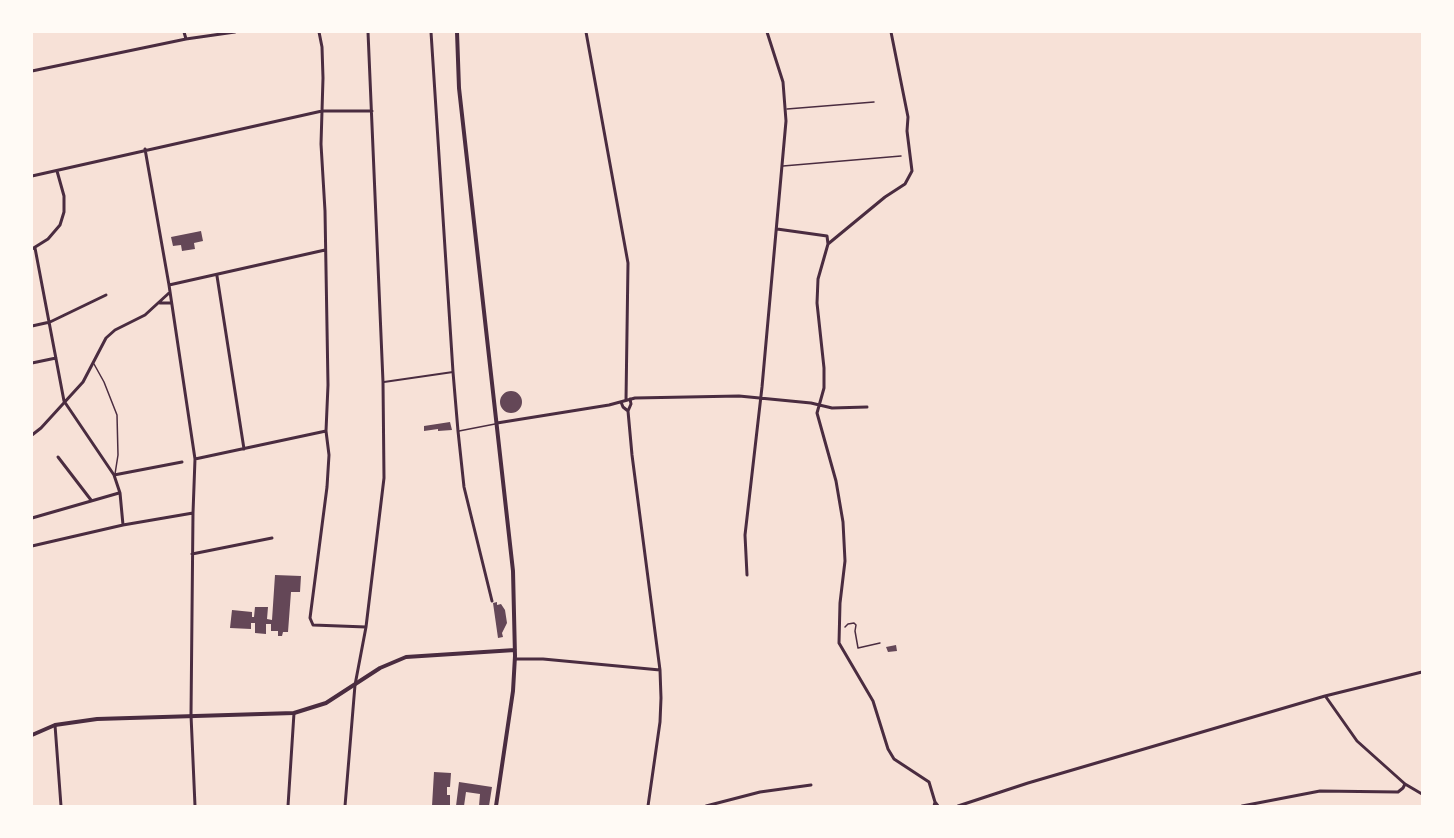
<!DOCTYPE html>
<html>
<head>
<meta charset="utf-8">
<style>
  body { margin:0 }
  #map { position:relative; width:1454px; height:838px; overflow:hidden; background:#f7e1d7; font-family:Rubik,sans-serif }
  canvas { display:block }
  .frame { position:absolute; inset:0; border:33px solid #fffaf5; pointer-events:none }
</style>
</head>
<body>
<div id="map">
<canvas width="1454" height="838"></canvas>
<div class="frame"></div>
</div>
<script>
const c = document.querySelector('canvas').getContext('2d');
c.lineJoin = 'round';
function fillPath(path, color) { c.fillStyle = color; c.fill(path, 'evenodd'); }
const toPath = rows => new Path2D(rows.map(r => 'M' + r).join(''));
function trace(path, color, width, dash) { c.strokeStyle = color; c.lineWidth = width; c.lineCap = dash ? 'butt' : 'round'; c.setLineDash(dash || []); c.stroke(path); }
fillPath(toPath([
  [201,231,203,241,194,243,195,249,182,251,181,245,173,246,171,237],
  '500 402a11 11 0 1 1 22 0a11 11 0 1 1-22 0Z',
  [450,422,452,430,438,431,438,429,424,431,424,426],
  [275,575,301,576,300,592,291,592,288,632,283,632,282,636,278,636,278,631,271,631,271,624,266,624,266,634,255,633,255,623,251,623,251,629,230,628,232,610,252,612,252,617,254,617,255,607,268,607,267,619,272,620],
  [497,602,497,605,501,604,505,610,507,623,502,633,503,637,498,638,493,603],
  [896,645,897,651,888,652,886,647],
  [434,772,451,773,450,787,447,787,447,795,450,795,450,806,432,806],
  [459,782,492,787,489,806,479,806,480,794,466,792,464,806,456,806]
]), '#644757');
trace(toPath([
  [845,627,848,624,854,623,856,625,855,631,858,648,880,643]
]), '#4a2c40', 1.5);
trace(toPath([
  [787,109,874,102],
  [783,166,901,156],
  [94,364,104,382,117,415,118,455,115,474],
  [459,431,495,424]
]), '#4a2c40', 1.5);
trace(toPath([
  [384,382,453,372]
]), '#4a2c40', 2);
trace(toPath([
  [184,32,186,39],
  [319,32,322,47,323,78,321,144,325,211,328,385,326,431,329,455,327,487,310,618,313,625,366,627],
  [431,32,453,372,458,431,464,487,492,601],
  [586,32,628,263,626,400],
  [891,32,908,117,907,131,912,171,905,184,885,197,828,244,818,279,817,303,824,368,824,388,817,413,836,481,843,522,845,561,840,603,839,643,873,701,888,749,894,759,929,782,935,802],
  [32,71,186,39,235,32],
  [145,149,169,285,195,459,193,513,191,715,195,806],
  [32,176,322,111,372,111],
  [777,229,827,236,828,244],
  [35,248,64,401,114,475,120,493,123,525],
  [32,249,48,239,60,225,64,212,64,196,57,171],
  [217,276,244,449],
  [169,285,325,250],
  [160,303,171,303],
  [32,326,50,322,106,295],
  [32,363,56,358],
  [630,399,631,404,628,411,632,455,660,670,661,698,660,722,648,806],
  [621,402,623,407,628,411],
  [497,423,609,405,635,398,739,396,811,403,832,408,867,407],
  [32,435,41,428,83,382,106,338,115,330,145,315,169,293],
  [58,457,91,500],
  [195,459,326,431],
  [114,475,182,462],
  [32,518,119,493],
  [32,546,123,525,193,513],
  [192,554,272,538],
  [747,575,745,535,762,387,786,121,783,82,767,32],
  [515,659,543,659,660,670],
  [1326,697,1357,741,1405,784,1422,794],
  [55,725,61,806],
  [288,806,294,713],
  [345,806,355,685,366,627,384,478,383,382,368,32],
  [706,806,760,792,811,785],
  [934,806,935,802,938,806],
  [958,806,1028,783,1325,696,1422,672],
  [1242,806,1320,791,1398,792,1403,788,1405,784]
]), '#4a2c40', 3);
trace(toPath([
  [457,32,459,88,513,571,515,656,513,691,496,806],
  [32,735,55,725,97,719,294,713,326,703,380,668,406,657,515,650]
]), '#4a2c40', 4);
</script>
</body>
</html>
